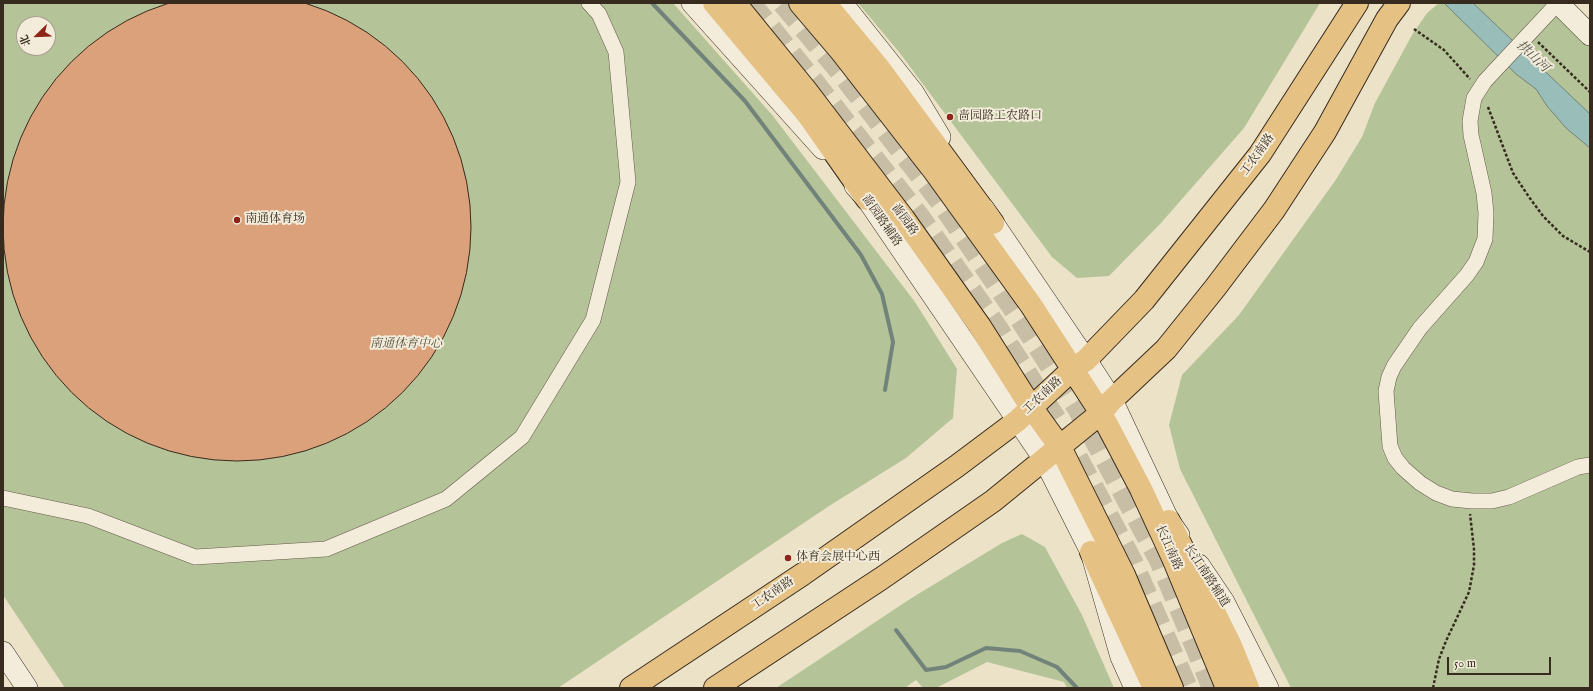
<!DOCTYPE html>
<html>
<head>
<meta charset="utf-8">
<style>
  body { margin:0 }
  #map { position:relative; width:1593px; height:691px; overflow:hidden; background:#ece2c7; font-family:"IM FELL English","Noto Serif SC",serif }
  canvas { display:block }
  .frame { position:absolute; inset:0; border:4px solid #372b1f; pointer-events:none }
  .north { position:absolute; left:16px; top:16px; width:40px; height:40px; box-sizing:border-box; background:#f3ecdb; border:1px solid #a89f90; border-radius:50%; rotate:247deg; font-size:11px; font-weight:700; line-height:16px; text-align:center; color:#372b1f }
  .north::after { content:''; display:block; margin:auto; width:14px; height:18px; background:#8f2418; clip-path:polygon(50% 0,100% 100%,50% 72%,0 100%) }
  .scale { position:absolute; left:1447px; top:657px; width:104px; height:18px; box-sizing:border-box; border:2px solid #372b1f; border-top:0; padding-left:5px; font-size:12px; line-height:14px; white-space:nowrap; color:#372b1f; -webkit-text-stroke:3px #f3ecdb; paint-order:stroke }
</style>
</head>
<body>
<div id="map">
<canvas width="1593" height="691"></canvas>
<div class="frame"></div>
<div class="north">北</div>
<div class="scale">50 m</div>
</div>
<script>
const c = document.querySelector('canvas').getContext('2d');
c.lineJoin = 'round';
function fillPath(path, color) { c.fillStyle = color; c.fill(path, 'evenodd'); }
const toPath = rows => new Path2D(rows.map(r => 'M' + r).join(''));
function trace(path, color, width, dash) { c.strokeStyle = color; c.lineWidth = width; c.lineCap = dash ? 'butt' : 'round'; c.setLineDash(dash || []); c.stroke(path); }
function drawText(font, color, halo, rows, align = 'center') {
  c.font = font + ' "IM FELL English","Noto Serif SC",serif'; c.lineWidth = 4; c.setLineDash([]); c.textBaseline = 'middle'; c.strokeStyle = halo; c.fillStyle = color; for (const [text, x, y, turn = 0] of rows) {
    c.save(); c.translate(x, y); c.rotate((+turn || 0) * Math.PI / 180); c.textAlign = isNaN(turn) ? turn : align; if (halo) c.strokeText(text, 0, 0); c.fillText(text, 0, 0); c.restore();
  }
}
fillPath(toPath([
  [3,3,673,3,773,116,915,302,957,369,953,418,906,458,829,506,558,688,65,688,3,595],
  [24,24,48,24,48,48,24,48],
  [858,3,1320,3,1244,128,1161,223,1109,276,1077,278,1052,257,899,52],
  [1439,3,1545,3,1590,47,1590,688,1291,688,1180,469,1169,425,1182,375,1239,315,1335,181,1362,137,1375,103,1412,35,1427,13],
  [1022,534,1045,547,1082,615,1114,688,1067,688,1064,682,987,662,936,688,923,688,916,680,905,688,776,688,910,599,1002,543]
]), '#b4c498');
const water = toPath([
  [1444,3,1473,3,1590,114,1590,148,1566,128,1547,106,1536,89,1516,74,1444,3]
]);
fillPath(water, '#99bdb9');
trace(water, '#72837b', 1);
trace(toPath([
  [652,3,745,101,861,255,882,294,893,342,885,390],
  [896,630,926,670,946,667,986,648,1020,651,1057,667,1077,688]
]), '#72837b', 4);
const building = toPath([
  '3 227a234 234 0 1 1 468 0a234 234 0 1 1-468 0Z'
]);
fillPath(building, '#dba17b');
trace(building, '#372b1f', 1);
trace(toPath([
  [750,3,815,84,920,218,997,328,1062,429,1132,562,1187,688],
  [783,3,841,72,942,203,1018,315,1078,408,1160,560,1213,688]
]), '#c8bda5', 22, [22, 11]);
const street = toPath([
  [1558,3,1485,81,1474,98,1470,121,1471,135,1484,193,1486,213,1485,239,1476,262,1467,275,1420,328,1394,366,1389,377,1386,391,1388,419,1390,446,1395,458,1403,468,1420,483,1436,493,1452,499,1472,501,1492,501,1509,497,1578,467,1590,465],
  [3,498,88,516,195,557,326,549,446,499,522,437,593,320,628,182,616,52,599,14,589,3]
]);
const secondary = toPath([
  [692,3,823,149],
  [842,3,913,92,940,137],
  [1558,3,1590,35],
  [855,186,867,199,1044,459,1091,552,1121,657,1135,688],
  [983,208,1086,360,1112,400,1169,521,1179,535],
  [1199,565,1224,602,1268,688],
  [3,652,27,688]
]);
const primary = toPath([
  [735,3,805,89,904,219,979,325,1031,407,1060,447,1124,575,1172,688],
  [800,3,840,50,935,172,1031,305,1101,413,1141,489,1173,558,1227,688],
  [631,688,803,574,957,466,1017,421,1073,369,1086,360,1144,300,1260,154,1357,3],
  [715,688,882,578,993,501,1101,413,1112,400,1166,349,1215,288,1274,210,1325,132,1387,19,1399,3]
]);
const highway = toPath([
  [714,3,808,115,867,199],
  [825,3,879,68,993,223],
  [1169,521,1231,646,1248,688],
  [1091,552,1154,688]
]);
trace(street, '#645949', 16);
trace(secondary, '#372b1f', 22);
trace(primary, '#372b1f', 24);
trace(highway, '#372b1f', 24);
trace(toPath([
  [1414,29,1444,50,1470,79],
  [1538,42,1590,92],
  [1488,107,1513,173,1529,197,1543,216,1563,236,1590,252],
  [1433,688,1439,659,1446,641,1469,592,1474,565,1474,549,1470,514]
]), '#372b1f', 2.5, [3, 2]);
trace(street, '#f3ecdb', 15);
trace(secondary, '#f3ecdb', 21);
trace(primary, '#e6c184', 22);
trace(highway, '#e6c184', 22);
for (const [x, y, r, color] of [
  [950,117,4,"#8f2418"],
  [237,220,4,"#8f2418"],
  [788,558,4,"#8f2418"]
]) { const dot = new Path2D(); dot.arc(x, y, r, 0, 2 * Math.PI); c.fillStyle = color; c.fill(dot); trace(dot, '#f3ecdb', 1.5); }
drawText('12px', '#372b1f', '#f3ecdb', [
  ["啬园路工农路口",958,117],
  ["南通体育场",245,220],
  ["体育会展中心西",796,558]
], 'left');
drawText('12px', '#372b1f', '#f3ecdb', [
  ["工农南路",1258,155,-54],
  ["啬园路",904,220,54],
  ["啬园路辅路",881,221,55],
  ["工农南路",1043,396,-43],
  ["长江南路",1168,548,66],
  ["长江南路辅道",1206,576,57],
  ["工农南路",773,594,-34]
]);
drawText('italic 12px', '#56513d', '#f3ecdb', [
  ["南通体育中心",406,345]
]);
drawText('italic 13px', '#505046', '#f3ecdb', [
  ["拱山河",1532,57,43]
]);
</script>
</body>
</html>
